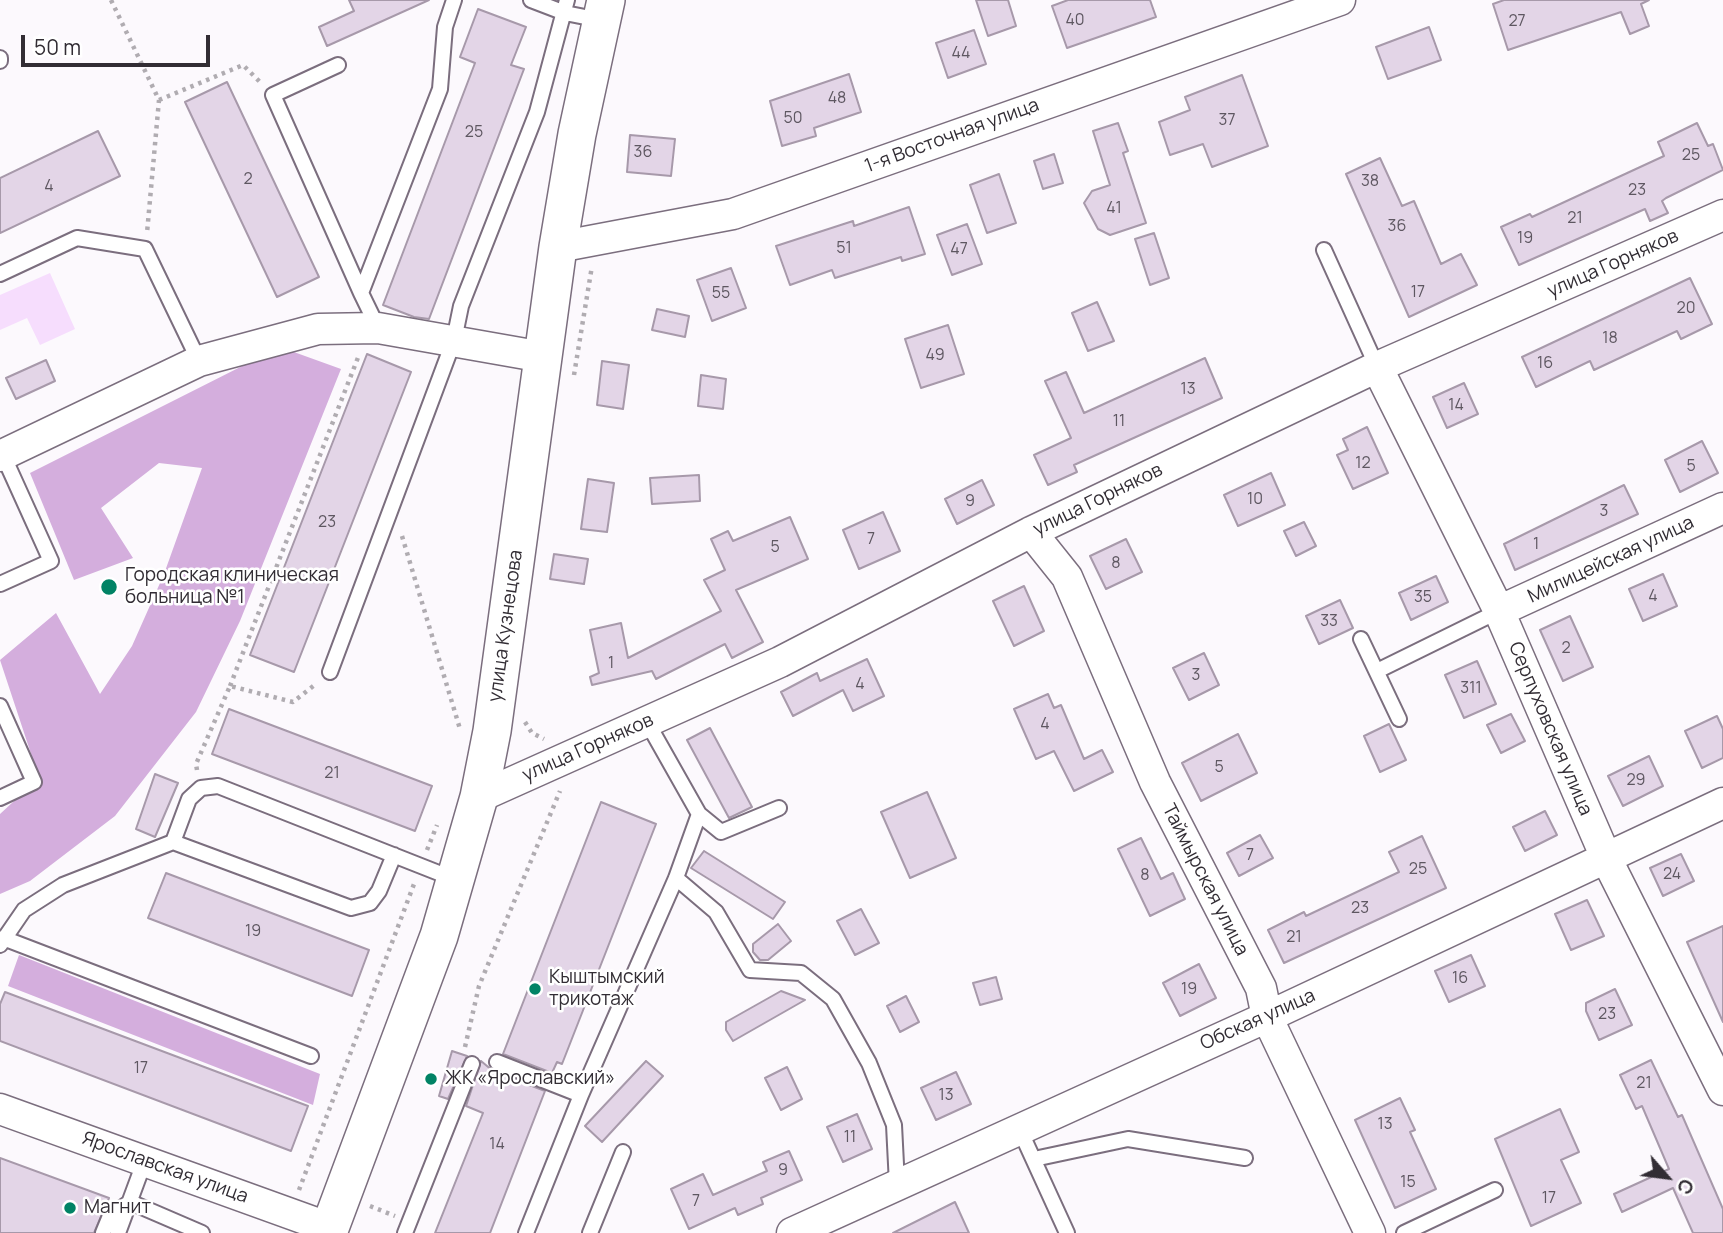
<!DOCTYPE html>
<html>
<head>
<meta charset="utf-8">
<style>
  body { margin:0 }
  #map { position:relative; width:1723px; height:1233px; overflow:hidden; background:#fcf9fd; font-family:Manrope,sans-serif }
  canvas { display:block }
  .north { position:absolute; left:1632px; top:1142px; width:70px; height:70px; -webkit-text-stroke:5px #fff; paint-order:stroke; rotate:118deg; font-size:19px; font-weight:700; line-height:28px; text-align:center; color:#322d34 }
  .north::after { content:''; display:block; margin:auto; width:24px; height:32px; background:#322d34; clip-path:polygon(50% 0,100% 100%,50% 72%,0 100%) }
  .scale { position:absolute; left:21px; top:35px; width:189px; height:32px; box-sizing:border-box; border:4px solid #322d34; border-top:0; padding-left:9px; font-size:21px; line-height:24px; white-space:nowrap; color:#322d34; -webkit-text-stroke:5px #fff; paint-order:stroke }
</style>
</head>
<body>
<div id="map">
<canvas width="1723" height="1233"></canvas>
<div class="north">С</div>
<div class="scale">50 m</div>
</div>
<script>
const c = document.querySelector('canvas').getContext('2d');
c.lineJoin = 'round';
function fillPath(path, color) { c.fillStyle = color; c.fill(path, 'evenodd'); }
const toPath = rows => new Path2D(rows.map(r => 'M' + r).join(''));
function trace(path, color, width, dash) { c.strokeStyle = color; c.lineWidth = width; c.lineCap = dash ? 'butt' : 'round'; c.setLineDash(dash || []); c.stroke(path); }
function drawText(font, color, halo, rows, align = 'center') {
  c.font = font + ' Manrope,sans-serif'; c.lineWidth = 5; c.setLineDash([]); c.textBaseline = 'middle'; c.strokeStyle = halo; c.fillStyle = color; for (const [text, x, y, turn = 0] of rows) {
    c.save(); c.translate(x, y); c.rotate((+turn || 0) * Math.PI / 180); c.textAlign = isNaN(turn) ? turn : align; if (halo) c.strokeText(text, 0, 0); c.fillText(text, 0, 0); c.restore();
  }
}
fillPath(toPath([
  [50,273,75,329,40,345,27,318,0,330,0,295]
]), '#f6ddfd');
fillPath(toPath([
  [280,347,341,369,240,621,196,712,115,816,30,881,0,894,0,814,39,778,0,660,56,613,100,694,132,646,164,574,202,468,159,463,101,508,133,558,74,580,30,473],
  [19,955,320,1074,313,1105,8,986]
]), '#d4aedd');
const building = toPath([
  [349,0,429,0,327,46,319,27,354,11,349,0],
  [976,0,1008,0,1016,26,988,36,976,0],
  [1068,0,1150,0,1156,17,1067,48,1052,6,1068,0],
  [1504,0,1649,0,1641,4,1649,26,1630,34,1621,12,1508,50,1493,4,1504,0],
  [478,9,526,27,511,65,524,69,429,319,414,317,383,305,475,63,460,57,478,9],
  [1429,27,1441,60,1388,79,1376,47,1429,27],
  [974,30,986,64,948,78,936,43,974,30],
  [849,74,861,112,814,128,816,136,782,146,770,101,849,74],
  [1242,75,1268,146,1212,167,1203,144,1170,155,1159,122,1190,110,1185,97,1242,75],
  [227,82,319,277,277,297,185,102,227,82],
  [1118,123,1128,151,1123,153,1146,223,1110,235,1098,229,1084,203,1092,191,1110,185,1093,131,1118,123],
  [1697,123,1708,146,1713,144,1723,170,1666,198,1662,201,1668,213,1650,221,1645,209,1519,265,1501,227,1530,214,1532,217,1664,156,1658,142,1697,123],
  [98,131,120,176,0,233,0,178,98,131],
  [630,135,675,139,671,176,627,172,630,135],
  [1054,154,1063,183,1043,189,1034,161,1054,154],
  [1380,158,1402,206,1414,201,1441,264,1461,254,1477,285,1409,317,1346,174,1380,158],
  [999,174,1016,223,987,233,970,185,999,174],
  [909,207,925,254,902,261,901,257,835,278,832,270,790,285,776,246,853,221,854,226,909,207],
  [967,224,982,264,952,275,937,235,967,224],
  [1154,233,1169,278,1150,285,1135,239,1154,233],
  [731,268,746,308,712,321,697,280,731,268],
  [1690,278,1712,324,1681,339,1677,331,1594,370,1590,361,1536,387,1522,357,1690,278],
  [1097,302,1114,341,1088,351,1072,313,1097,302],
  [657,309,689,316,685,337,652,330,657,309],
  [948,325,964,374,921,388,905,339,948,325],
  [367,354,411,372,294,672,250,655,367,354],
  [1205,358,1222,398,1074,465,1077,472,1048,485,1034,455,1071,438,1045,381,1066,372,1084,413,1205,358],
  [46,360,55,381,16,399,6,378,46,360],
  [602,361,629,365,623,409,597,405,602,361],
  [701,375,726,379,723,409,698,406,701,375],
  [1464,383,1478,414,1447,428,1433,397,1464,383],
  [1367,427,1388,473,1353,489,1337,455,1348,450,1343,439,1367,427],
  [1702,441,1718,473,1680,492,1665,460,1702,441],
  [1271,473,1285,505,1238,526,1224,495,1271,473],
  [699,475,700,501,652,504,650,478,699,475],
  [588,479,614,483,607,532,581,529,588,479],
  [982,480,994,505,957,524,945,499,982,480],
  [1624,485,1638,514,1515,570,1504,544,1624,485],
  [883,512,900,551,859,569,843,530,883,512],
  [790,517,808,559,736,590,763,642,732,658,725,644,656,679,652,671,592,685,590,677,599,673,590,630,621,623,628,658,721,611,704,580,725,570,711,539,728,531,733,541,790,517],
  [1304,522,1316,546,1296,556,1284,531,1304,522],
  [1126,539,1142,572,1106,589,1090,556,1126,539],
  [554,554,588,559,584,584,550,579,554,554],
  [1663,574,1677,606,1643,621,1629,589,1663,574],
  [1436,576,1448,602,1411,620,1399,593,1436,576],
  [1024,586,1044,631,1014,646,993,601,1024,586],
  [1340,600,1353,628,1319,644,1306,616,1340,600],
  [1570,616,1593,667,1563,681,1540,630,1570,616],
  [1204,653,1219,685,1189,700,1173,668,1204,653],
  [867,659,884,696,853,711,843,690,793,716,781,692,817,673,820,681,867,659],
  [1477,661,1496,704,1464,718,1445,675,1477,661],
  [1048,694,1054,708,1061,705,1084,759,1102,750,1113,772,1074,791,1054,751,1036,759,1014,709,1048,694],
  [229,709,432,786,415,831,212,754,229,709],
  [1511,714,1525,741,1501,753,1487,725,1511,714],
  [1717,716,1723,729,1723,758,1702,768,1685,731,1717,716],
  [1389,724,1406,760,1380,772,1364,736,1389,724],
  [710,728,752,807,729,818,687,740,710,728],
  [1238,734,1257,773,1201,801,1182,763,1238,734],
  [1649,756,1663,786,1623,806,1608,776,1649,756],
  [155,774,178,783,155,837,136,829,155,774],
  [927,792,956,858,910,878,881,812,927,792],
  [601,802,656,824,562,1064,557,1062,552,1073,503,1054,601,802],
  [1545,811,1557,835,1525,851,1513,827,1545,811],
  [1260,835,1273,858,1239,876,1227,853,1260,835],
  [1422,836,1446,888,1284,963,1268,930,1304,912,1306,916,1399,872,1389,852,1422,836],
  [1141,838,1161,879,1173,873,1185,899,1150,916,1118,849,1141,838],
  [704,851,785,902,773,919,691,868,704,851],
  [1681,854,1694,881,1663,896,1650,868,1681,854],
  [166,873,369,950,352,996,148,918,166,873],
  [1587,900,1604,936,1571,950,1555,914,1587,900],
  [861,909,879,943,855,955,837,921,861,909],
  [778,924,791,941,768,960,760,960,753,952,753,944,778,924],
  [1723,926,1723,1022,1687,942,1723,926],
  [1471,955,1485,986,1449,1002,1435,971,1471,955],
  [1199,964,1216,998,1180,1016,1163,983,1199,964],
  [996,977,1002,999,980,1005,973,983,996,977],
  [1615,989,1632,1025,1599,1040,1586,1011,1586,1003,1615,989],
  [781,991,805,1000,733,1041,726,1030,726,1022,781,991],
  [5,992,308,1106,291,1151,0,1041,0,1004,5,992],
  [906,996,919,1022,900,1032,887,1006,906,996],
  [452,1051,467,1056,448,1099,439,1096,452,1051],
  [1651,1060,1678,1117,1682,1115,1723,1209,1723,1233,1693,1233,1673,1188,1622,1212,1614,1194,1669,1169,1642,1106,1636,1109,1620,1075,1651,1060],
  [481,1061,493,1071,545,1091,490,1233,435,1233,483,1113,466,1106,481,1061],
  [646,1061,663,1076,602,1142,585,1126,646,1061],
  [787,1067,802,1099,781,1110,765,1078,787,1067],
  [956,1072,971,1104,936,1120,921,1088,956,1072],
  [1400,1098,1415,1130,1410,1132,1436,1189,1395,1208,1355,1120,1400,1098],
  [1560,1109,1579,1152,1561,1160,1581,1203,1531,1226,1495,1139,1560,1109],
  [857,1114,872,1149,843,1162,827,1127,857,1114],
  [789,1151,802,1180,761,1198,763,1204,738,1215,735,1208,689,1229,671,1189,703,1174,713,1195,767,1171,763,1162,789,1151],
  [0,1158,109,1198,94,1233,0,1233,0,1158],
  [955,1202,969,1233,893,1233,955,1202]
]);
fillPath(building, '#e3d5e7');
trace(building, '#a799aa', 2);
const service = toPath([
  [531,0,565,13,600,20],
  [0,58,0,61],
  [338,65,273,95,361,293],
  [1324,250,1377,367],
  [0,274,77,238,145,249,199,361],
  [378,328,361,293,440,89,445,27,454,0],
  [0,584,51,561,3,455],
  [1361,639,1399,719],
  [1377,671,1499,611],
  [330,672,454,340,461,306,537,112,567,0],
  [0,706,34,782,0,798],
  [699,814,721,832,779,808],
  [173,842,351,908,370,903,379,891,394,855],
  [676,878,716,912,750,970,801,973,833,999,869,1063,894,1125,897,1184],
  [3,938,311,1056],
  [0,945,24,910,63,885,173,842,189,799,201,788,218,786,454,879],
  [497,1062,581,1095],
  [1019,1128,1067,1233],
  [1034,1159,1128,1139,1245,1158],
  [103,1233,110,1216,130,1202,202,1233],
  [118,1233,145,1160],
  [405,1233,472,1064],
  [526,1233,581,1095,676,878,699,814,647,722],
  [590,1233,623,1152],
  [1404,1233,1495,1190]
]);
const minor = toPath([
  [558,247,733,214,1340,0],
  [1377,367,1499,611,1607,860,1723,1090],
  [0,456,199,361,318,329,378,328,543,357],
  [1031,532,1067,577,1155,782,1261,988,1267,1017,1370,1233],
  [1499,611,1723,508],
  [479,797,780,662,1031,532,1377,367,1723,215],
  [0,1109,330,1228],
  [792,1233,1267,1017,1723,803]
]);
const tertiary = toPath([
  [328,1233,439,936,479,797,492,731,558,247,577,134,606,0]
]);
trace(service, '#7b6e7e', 18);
trace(minor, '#7b6e7e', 33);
trace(tertiary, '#7b6e7e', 40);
trace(toPath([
  [111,0,159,100,147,233],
  [159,100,243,65,262,84],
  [574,375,592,266],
  [402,536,460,729],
  [230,686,359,355],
  [525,722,532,733,544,739],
  [197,770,196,764,230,686,293,702,317,683],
  [427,850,437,825],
  [465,1047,479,986,560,791],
  [299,1190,414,884],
  [370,1206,395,1216]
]), '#b0acb1', 4.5, [3.5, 5]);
trace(service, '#fff', 14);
trace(minor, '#fff', 30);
trace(tertiary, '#fff', 37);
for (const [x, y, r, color] of [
  [109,587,9,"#018365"],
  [535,989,7,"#018365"],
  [431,1079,7,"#018365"],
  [70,1208,7,"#018365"]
]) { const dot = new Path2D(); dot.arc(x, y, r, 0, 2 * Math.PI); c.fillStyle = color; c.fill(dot); trace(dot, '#fff', 2.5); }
drawText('16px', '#5e5761', null, [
  ["40",1075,21],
  ["27",1517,22],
  ["44",961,54],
  ["48",837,99],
  ["50",793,119],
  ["37",1227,121],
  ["25",474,133],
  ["36",643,153],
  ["25",1691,156],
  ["2",248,180],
  ["38",1370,182],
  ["4",49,187],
  ["23",1637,191],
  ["41",1114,209],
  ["21",1575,219],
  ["36",1397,227],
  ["19",1525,239],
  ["51",844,249],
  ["47",959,250],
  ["17",1418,293],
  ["55",721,294],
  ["20",1686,309],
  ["18",1610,339],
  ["49",935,356],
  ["16",1545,364],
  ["13",1188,390],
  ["14",1456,406],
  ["11",1119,422],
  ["12",1363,464],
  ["5",1691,467],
  ["10",1255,500],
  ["9",970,502],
  ["3",1604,512],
  ["23",327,523],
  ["7",871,540],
  ["1",1536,545],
  ["5",775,548],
  ["8",1116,564],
  ["4",1653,597],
  ["35",1423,598],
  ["33",1329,622],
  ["2",1566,649],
  ["1",611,664],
  ["3",1196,676],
  ["4",860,685],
  ["311",1471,689],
  ["4",1045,725],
  ["5",1219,768],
  ["21",332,774],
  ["29",1636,781],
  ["7",1250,856],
  ["25",1418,870],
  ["24",1672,875],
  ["8",1145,876],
  ["23",1360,909],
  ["19",253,932],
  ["21",1294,938],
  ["16",1460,979],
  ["19",1189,990],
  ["23",1607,1015],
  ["17",141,1069],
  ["21",1644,1084],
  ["13",946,1096],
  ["13",1385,1125],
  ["11",850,1138],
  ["14",497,1145],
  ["9",783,1171],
  ["15",1408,1183],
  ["17",1549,1199],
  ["7",696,1202]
]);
drawText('19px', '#322d34', '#fff', [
  ["1-я Восточная улица",952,136,-20],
  ["улица Горняков",1613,264,-24],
  ["улица Горняков",1098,500,-26],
  ["Милицейская улица",1611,560,-25],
  ["улица Кузнецова",506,626,-82],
  ["Серпуховская улица",1550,729,67],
  ["улица Горняков",588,748,-24],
  ["Таймырская улица",1205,880,63],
  ["Обская улица",1258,1020,-24],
  ["Ярославская улица",165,1168,20]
]);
drawText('19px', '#322d34', '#fff', [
  ["Городская клиническая",125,576],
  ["больница №1",125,598],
  ["Кыштымский",549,978],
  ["трикотаж",549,1000],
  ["ЖК «Ярославский»",445,1079],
  ["Магнит",84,1208]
], 'left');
</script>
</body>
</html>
